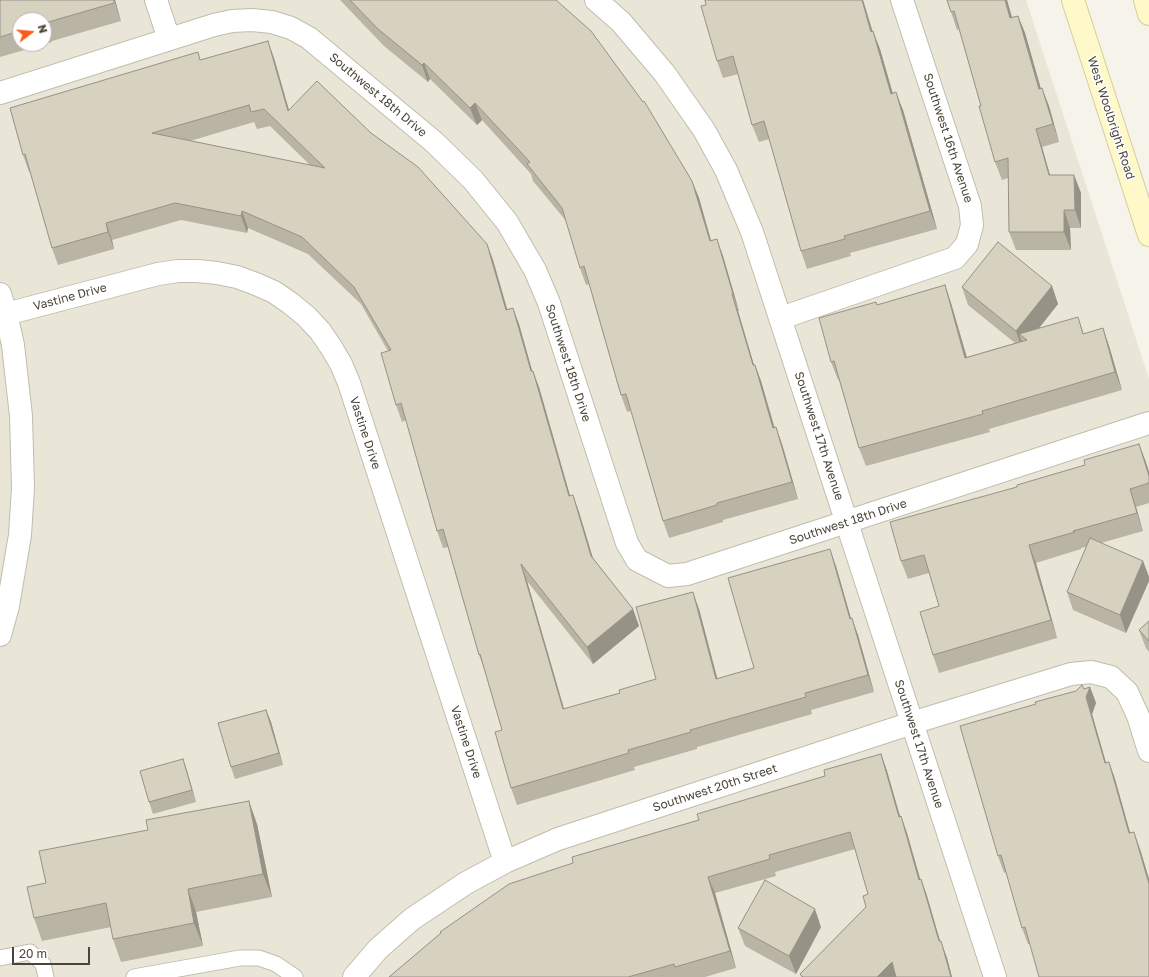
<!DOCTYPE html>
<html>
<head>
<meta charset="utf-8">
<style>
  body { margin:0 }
  #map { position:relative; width:1149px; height:977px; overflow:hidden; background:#f5f3ea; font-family:"Golos Text",sans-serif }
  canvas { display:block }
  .north { position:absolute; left:12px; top:12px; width:40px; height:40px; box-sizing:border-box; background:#fff; border:1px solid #b6b5af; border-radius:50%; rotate:74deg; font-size:11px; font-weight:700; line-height:16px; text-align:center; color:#494538 }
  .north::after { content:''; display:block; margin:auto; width:14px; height:18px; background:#fc5b1a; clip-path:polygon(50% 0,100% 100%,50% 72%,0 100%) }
  .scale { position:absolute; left:12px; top:947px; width:78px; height:18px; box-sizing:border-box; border:2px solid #494538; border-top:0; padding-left:5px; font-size:12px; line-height:14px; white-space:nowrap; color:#494538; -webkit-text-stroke:3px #fff; paint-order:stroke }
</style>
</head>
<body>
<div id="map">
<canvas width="1149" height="977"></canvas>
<div class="north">N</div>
<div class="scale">20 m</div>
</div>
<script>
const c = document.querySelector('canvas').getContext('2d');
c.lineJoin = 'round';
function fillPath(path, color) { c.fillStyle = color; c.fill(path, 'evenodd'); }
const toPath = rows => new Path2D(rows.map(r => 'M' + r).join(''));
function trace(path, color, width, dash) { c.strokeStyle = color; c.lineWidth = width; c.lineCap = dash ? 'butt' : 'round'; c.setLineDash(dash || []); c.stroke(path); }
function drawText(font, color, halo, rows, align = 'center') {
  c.font = font + ' "Golos Text",sans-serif'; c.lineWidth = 3; c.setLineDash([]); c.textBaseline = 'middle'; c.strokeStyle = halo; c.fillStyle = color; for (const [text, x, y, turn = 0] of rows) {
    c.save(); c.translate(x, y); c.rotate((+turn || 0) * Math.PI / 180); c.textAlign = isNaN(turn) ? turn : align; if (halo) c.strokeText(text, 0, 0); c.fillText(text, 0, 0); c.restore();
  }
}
fillPath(toPath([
  [0,0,1026,0,1149,379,1149,977,0,977],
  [20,20,44,20,44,44,20,44]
]), '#e9e6d8');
const service = toPath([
  [0,958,30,952,43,964,46,977],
  [134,977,240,958,259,958,276,964,295,977]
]);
const minor = toPath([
  [156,0,169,39],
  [596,0,621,22,665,74,704,130,726,170,752,232,995,977],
  [0,93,214,25,232,21,252,20,272,22,291,28,309,38,434,142,473,180,507,222,535,270,549,303,627,543,637,560,668,576,687,574,1149,423],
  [0,294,6,314,13,345,21,416,23,488,20,535,8,606,0,635],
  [6,314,158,274,178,271,197,271,217,273,237,277,256,284,274,292,290,303,306,316,320,331,331,347,341,364,349,383,505,862],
  [781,318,955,258,967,244,972,225,970,206,902,0],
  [354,977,378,949,412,919,466,883,505,862,558,839,912,723,1071,674,1091,672,1111,677,1127,692,1138,716,1149,751]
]);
const secondary = toPath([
  [1073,0,1149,235],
  [1145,0,1149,14]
]);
trace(service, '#c1bdac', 17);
trace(minor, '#c1bdac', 24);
trace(secondary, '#d5cd9a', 24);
trace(service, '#fff', 15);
trace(minor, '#fff', 22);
trace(secondary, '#fff9ca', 22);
fillPath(toPath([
  [0,0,115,0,121,21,52,41,52,42,0,57],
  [20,20,44,20,44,44,20,44],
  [340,0,556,0,692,181,699,198,711,241,723,256,739,311,738,311,754,365,755,365,761,381,775,428,776,427,782,444,798,499,723,520,723,522,669,538,663,521,631,411,627,412,621,395,589,284,586,285,580,268,567,222,533,181,531,174,482,120,477,125,430,79,428,82,384,46],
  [863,0,872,31,880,49,892,93,903,110,937,229,850,253,851,256,807,269,801,251,769,139,759,142,752,125,738,74,723,78,717,61],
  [947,0,1007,0,1012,17,1018,16,1025,33,1041,89,1049,106,1059,142,1042,147,1050,175,1074,175,1081,193,1081,228,1070,228,1071,250,1016,250,1009,232,1008,178,1002,180,995,162,981,106,959,29,957,30],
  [274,58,289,110,487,244,493,260,507,309,513,308,519,324,532,371,539,387,570,496,579,512,593,558,633,609,639,626,593,664,527,581,564,709,620,693,656,679,699,609,717,679,754,668,836,566,851,619,858,635,874,692,811,710,812,714,697,747,697,749,634,767,635,770,517,805,511,788,502,730,485,671,479,655,448,547,443,548,437,531,406,420,402,422,396,405,388,351,361,304,308,254,248,228,247,233,181,220,112,240,114,249,58,265,52,248,30,171,29,172,23,155,201,60],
  [254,122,257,129,270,126,311,166,190,141],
  [945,285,951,303,967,357,1015,343,968,305,962,287,1052,286,1058,304,1039,328,1084,334,1103,328,1109,346,1122,390,989,429,990,432,866,466,859,448,839,379,838,380,831,362,877,305],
  [1139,444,1149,472,1149,503,1136,507,1143,531,1101,543,1143,561,1149,577,1149,581,1126,633,1073,610,1067,592,1086,547,1081,548,1081,549,1036,563,1057,638,939,673,933,655,939,606,929,573,908,579,901,561,1017,487,1085,465],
  [1149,621,1149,652,1146,648,1139,630],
  [1090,687,1096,703,1092,714,1106,763,1109,762,1115,779,1130,833,1140,849,1149,879,1149,977,1030,944,1028,944,1022,928,1006,872,1004,873,998,856,1036,704],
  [266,710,271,722,283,765,235,779,231,767],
  [881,754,887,771,900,816,901,816,907,833,920,879,921,879,927,896,940,941,947,958,952,977,801,977,800,974,866,907,868,894,855,849,775,872,776,876,715,893,736,968,705,977,389,977,441,933,440,932,573,863,825,776],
  [183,759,187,771,196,802,153,814,149,802],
  [257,824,272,897,196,912,203,946,121,962,113,939,111,927,42,941,34,918,46,883],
  [821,927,796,974,745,946,738,928]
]), '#b9b4a4');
fillPath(toPath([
  [114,0,115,0,121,21],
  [862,0,863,0,878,49,871,32],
  [1005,0,1007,0,1017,36,1010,18],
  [1018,16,1025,33,1046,107,1039,89],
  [873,31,880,49,898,111,891,94],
  [268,41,274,58,294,128,288,111],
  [424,63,430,79,428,82,422,65],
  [1042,88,1049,106,1059,142,1053,124],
  [896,92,903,110,937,229,930,211],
  [475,103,482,120,477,125,470,108],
  [1036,129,1042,147,1055,193,1049,175],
  [1074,175,1081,193,1081,228,1075,210],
  [692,181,699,198,716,258,710,241],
  [1064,210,1070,228,1071,250,1064,232],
  [242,211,248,228,247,233,241,216],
  [106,223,112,240,114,249,108,232],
  [717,239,723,256,739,311,733,294],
  [487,244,493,260,512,326,506,310],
  [945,285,951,303,972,376,965,358],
  [1052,286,1058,304,1028,342,1027,340,1019,334,1024,347,1022,349,1016,331],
  [732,294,738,311,759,382,753,365],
  [513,308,519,324,537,388,531,371],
  [1078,317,1084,335,1083,334],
  [1103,328,1109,346,1122,390,1115,372],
  [755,365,761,381,779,445,773,428],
  [533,371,539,387,575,513,569,496],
  [776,427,782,444,798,499,792,482],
  [1139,444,1146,462,1149,472,1149,476],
  [1130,489,1136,507,1143,531,1137,513],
  [573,495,579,512,597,572,591,556],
  [1029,545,1036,563,1057,638,1051,620],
  [830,549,836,566,856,636,850,619],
  [1143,561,1149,577,1149,581,1126,633,1120,615],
  [521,564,527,581,569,726,563,709],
  [693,592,699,609,722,696,716,679],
  [633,609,639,626,593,664,587,647],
  [852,618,858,635,874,692,868,675],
  [1090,687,1096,703,1092,714,1111,780,1105,763,1086,697],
  [266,710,271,722,283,765,279,753],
  [881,754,887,771,905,834,899,817],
  [183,759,187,771,196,802,192,790],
  [1109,762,1115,779,1135,850,1129,833],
  [249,801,257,824,272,897,263,874],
  [901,816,907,833,925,896,919,880],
  [1134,832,1140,849,1149,879,1149,884],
  [708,877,715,893,736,968,730,951],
  [921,879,927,896,945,958,939,941],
  [188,889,196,912,203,946,194,923],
  [815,909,821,927,796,974,789,956],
  [941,941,947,958,952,977,951,977],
  [892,962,897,977,877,977]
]), '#969286');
const building = toPath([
  [0,0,114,0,114,3,45,23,45,24,44,24,44,20,20,20,20,31,0,37,0,0],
  [350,0,556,0,591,31,643,102,644,101,692,181,710,241,717,239,733,294,732,294,753,365,755,365,773,428,776,427,792,482,717,503,717,505,663,521,626,394,621,395,584,266,580,268,562,208,527,164,530,162,475,103,470,108,424,63,422,65,378,29,350,0],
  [705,0,862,0,871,32,873,31,891,94,896,92,930,211,844,236,845,239,801,251,764,121,752,125,733,56,717,61,701,6,706,5,705,0],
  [947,0,1005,0,1010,18,1018,16,1039,89,1042,88,1053,124,1036,129,1049,175,1074,175,1075,210,1064,210,1064,232,1009,232,1008,158,995,162,979,106,981,106,954,11,951,12,947,0],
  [268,41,288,111,317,81,371,133,418,167,487,244,506,310,513,308,531,371,533,371,569,496,573,495,591,556,633,609,587,647,521,564,563,709,620,693,619,690,656,679,636,607,693,592,716,679,754,668,728,578,830,549,850,619,852,618,868,675,805,693,806,697,690,730,691,732,628,750,629,753,511,788,495,732,502,730,480,654,479,655,443,529,437,531,401,403,396,405,381,353,391,350,354,287,302,237,242,211,241,216,175,203,106,223,108,232,52,248,25,154,23,155,10,108,198,52,200,60,268,41],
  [249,105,251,112,264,109,325,168,152,133,249,105],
  [998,242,1052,286,1016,331,962,287,998,242],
  [945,285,965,358,1027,340,1019,334,1078,317,1083,334,1103,328,1115,372,982,411,983,414,859,448,834,361,831,362,819,318,876,302,877,305,945,285],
  [1139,444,1149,476,1149,483,1130,489,1137,513,1073,531,1075,532,1029,545,1051,620,933,655,920,612,939,606,924,555,901,561,890,522,1017,487,1017,485,1085,465,1084,460,1139,444],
  [1090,538,1143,561,1120,615,1067,592,1090,538],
  [1149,621,1149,641,1139,630,1149,621],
  [1082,685,1084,689,1090,687,1086,697,1105,763,1109,762,1129,833,1134,832,1149,884,1149,977,1039,977,1025,927,1022,928,1001,855,998,856,960,726,1036,704,1035,702,1076,691,1082,685],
  [266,710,279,753,231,767,218,723,266,710],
  [881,754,899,817,901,816,919,880,921,879,939,941,941,941,951,977,896,977,892,962,877,977,803,977,800,974,866,907,863,896,868,894,850,832,769,855,770,859,708,877,730,951,675,967,674,964,628,977,389,977,441,933,440,932,509,884,573,863,572,857,699,820,697,814,825,776,824,770,881,754],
  [183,759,192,790,149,802,140,771,183,759],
  [249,801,263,874,188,889,194,923,113,939,106,903,34,918,27,887,46,883,39,851,148,830,146,820,249,801],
  [765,880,815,909,789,956,738,928,765,880]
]);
fillPath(building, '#d7d1bf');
trace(building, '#969286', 1);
drawText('12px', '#494538', '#fff', [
  ["Southwest 18th Drive",378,95,40],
  ["West Woolbright Road",1111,118,72],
  ["Southwest 16th Avenue",948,138,72],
  ["Vastine Drive",70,297,-15],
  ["Southwest 18th Drive",568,363,72],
  ["Vastine Drive",365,433,72],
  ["Southwest 17th Avenue",819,436,72],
  ["Southwest 18th Drive",848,522,-18],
  ["Vastine Drive",466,742,72],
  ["Southwest 17th Avenue",919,744,72],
  ["Southwest 20th Street",715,788,-18]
]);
</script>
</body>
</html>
